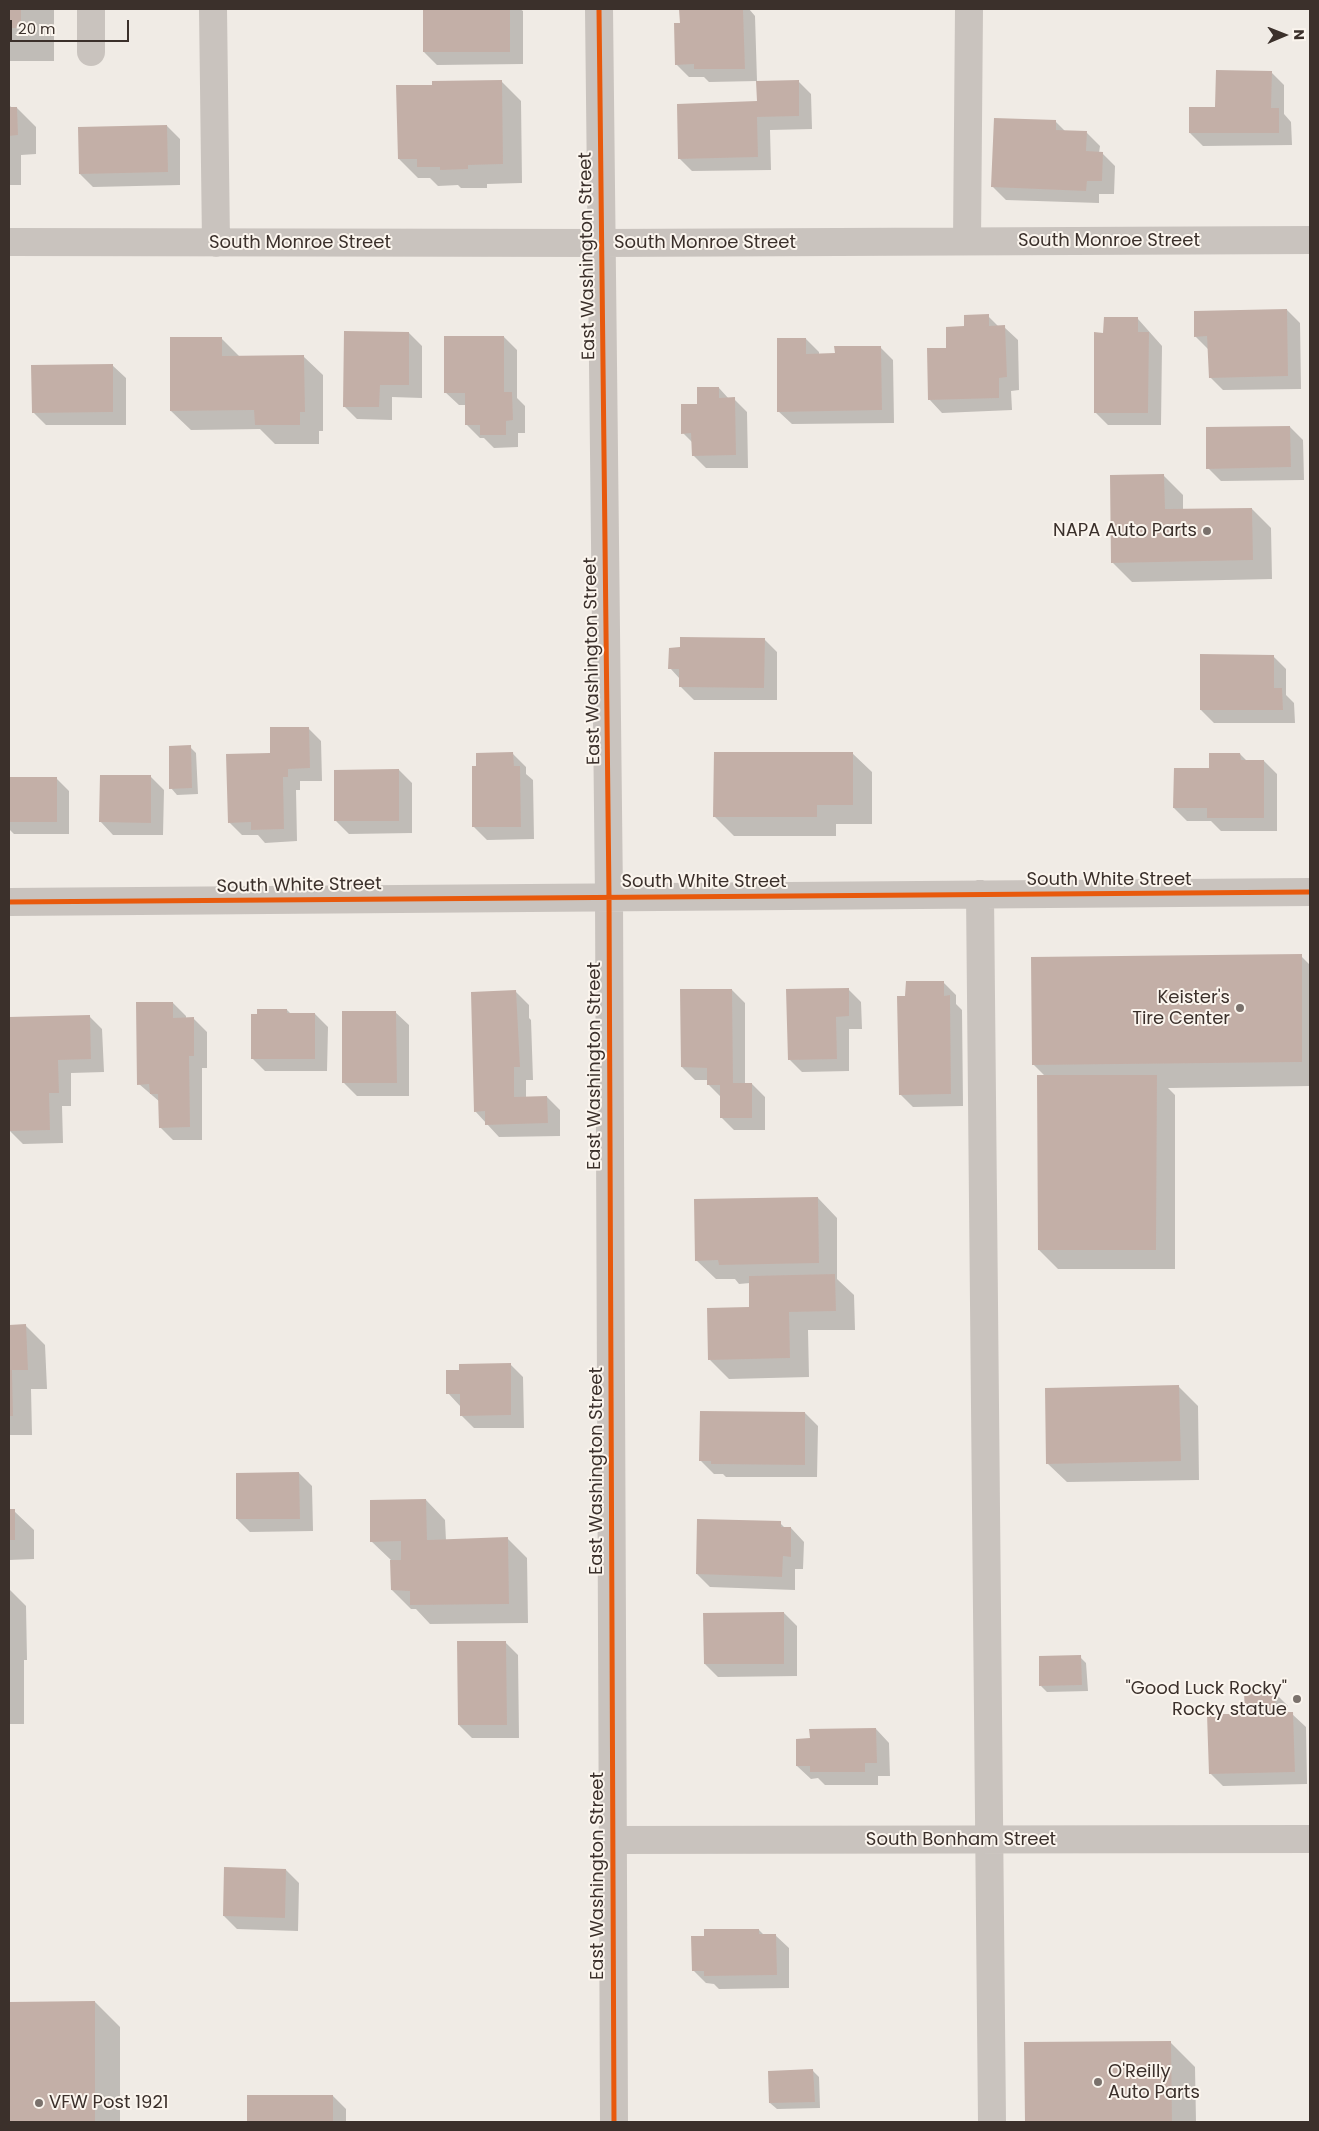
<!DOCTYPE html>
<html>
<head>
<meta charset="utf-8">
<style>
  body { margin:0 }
  #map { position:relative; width:1319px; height:2131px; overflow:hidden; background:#f0ebe5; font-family:Poppins,sans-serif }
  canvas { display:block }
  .frame { position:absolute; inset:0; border:10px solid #3b302b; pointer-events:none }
  .north { position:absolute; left:1259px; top:10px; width:50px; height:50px; -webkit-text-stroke:4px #fbf5ee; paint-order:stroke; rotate:89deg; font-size:14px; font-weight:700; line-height:20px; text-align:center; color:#3b302b }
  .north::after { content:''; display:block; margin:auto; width:18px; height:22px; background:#3b302b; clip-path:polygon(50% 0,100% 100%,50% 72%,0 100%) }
  .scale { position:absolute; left:10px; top:20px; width:119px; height:22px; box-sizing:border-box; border:2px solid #3b302b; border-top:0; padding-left:6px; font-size:15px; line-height:18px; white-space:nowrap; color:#3b302b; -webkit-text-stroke:4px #fbf5ee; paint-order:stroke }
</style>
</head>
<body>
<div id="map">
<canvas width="1319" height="2131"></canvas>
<div class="frame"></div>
<div class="north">N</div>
<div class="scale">20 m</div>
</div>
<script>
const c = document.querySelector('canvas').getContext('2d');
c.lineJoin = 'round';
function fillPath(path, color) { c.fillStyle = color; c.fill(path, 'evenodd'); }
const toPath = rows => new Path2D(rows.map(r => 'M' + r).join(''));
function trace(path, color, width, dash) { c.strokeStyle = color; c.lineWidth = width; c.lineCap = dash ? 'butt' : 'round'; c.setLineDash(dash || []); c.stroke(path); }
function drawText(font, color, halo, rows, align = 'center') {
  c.font = font + ' Poppins,sans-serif'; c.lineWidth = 4; c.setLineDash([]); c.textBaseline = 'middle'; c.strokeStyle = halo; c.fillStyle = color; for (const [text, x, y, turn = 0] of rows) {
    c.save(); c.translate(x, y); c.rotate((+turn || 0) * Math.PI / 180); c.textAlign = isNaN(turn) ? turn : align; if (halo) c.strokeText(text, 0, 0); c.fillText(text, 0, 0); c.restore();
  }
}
fillPath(toPath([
  [9,9,54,9,54,61,9,61],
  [424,9,520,9,523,11,523,64,437,65,424,52],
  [681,9,749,9,755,16,757,81,709,82,704,77,689,77,676,64,681,24],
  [1271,72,1284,85,1284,114,1291,122,1292,145,1203,146,1190,133,1216,108],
  [798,81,811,94,812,129,770,130,771,170,692,171,679,158,758,102],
  [502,82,521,101,522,183,487,184,487,188,461,188,458,185,438,186,430,178,418,178,399,159,433,86],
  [9,105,12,108,17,108,36,127,36,154,21,155,21,185,9,185],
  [1056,122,1066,132,1087,133,1100,146,1099,153,1102,153,1115,166,1114,194,1099,194,1099,203,1006,200,993,187],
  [167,126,180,139,180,185,93,187,80,174],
  [1287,310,1300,323,1301,389,1223,390,1210,377,1209,350,1195,336],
  [988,316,999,327,1004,327,1018,340,1019,390,1011,391,1012,410,942,413,929,399,965,328],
  [1138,319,1162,346,1161,425,1108,425,1095,412,1104,334],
  [409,333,422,346,422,398,392,397,392,420,357,419,344,406],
  [504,337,517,350,517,398,525,406,525,433,518,433,518,447,494,448,484,438,480,438,467,425,467,405,459,405,445,392],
  [221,338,240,357,303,356,323,375,323,431,319,431,319,444,275,444,260,429,191,430,171,411],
  [806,339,819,352,819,355,836,354,880,347,893,360,894,423,792,424,778,411],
  [112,365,126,378,126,425,46,425,33,412],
  [719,388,729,399,734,399,747,412,748,468,706,468,693,455,693,443,683,433,698,405],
  [1290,427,1303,440,1304,480,1221,481,1208,468],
  [1164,476,1183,495,1183,510,1252,509,1271,528,1272,579,1132,582,1112,562],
  [764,639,777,652,777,700,694,700,681,687,680,679,670,668],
  [1273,656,1286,669,1286,695,1294,703,1295,723,1214,723,1201,710],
  [308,728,321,741,322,781,300,781,300,790,296,790,297,841,265,843,258,835,242,835,229,822],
  [190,747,196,753,198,794,177,795,171,788],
  [852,753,872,772,872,824,836,824,836,836,734,836,715,817],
  [513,754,526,767,526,774,533,780,534,839,487,840,474,827],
  [1240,754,1247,761,1264,761,1277,774,1277,831,1221,831,1211,821,1187,821,1174,808,1210,769],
  [399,770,412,783,412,833,349,834,336,821],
  [151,777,164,790,163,835,113,835,100,821],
  [9,778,56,778,69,791,69,834,14,834,9,829],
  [1301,956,1310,965,1310,1086,1168,1088,1175,1095,1175,1269,1058,1269,1039,1250,1045,1076,1033,1064],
  [943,982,956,995,956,1004,962,1010,963,1106,913,1107,900,1094,907,997],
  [848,989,861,1002,862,1029,849,1029,849,1071,802,1072,789,1059],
  [732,990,745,1003,745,1084,752,1084,765,1097,765,1130,734,1130,721,1117,721,1097,709,1085,709,1080,695,1080,682,1067],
  [516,992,529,1005,529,1018,531,1020,533,1080,526,1080,526,1098,547,1097,560,1110,560,1136,499,1137,475,1111],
  [173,1003,186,1016,186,1019,193,1018,207,1032,207,1068,202,1068,202,1140,173,1140,160,1127,160,1102,139,1084],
  [287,1010,291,1014,315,1014,328,1027,327,1071,265,1071,252,1058],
  [395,1012,409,1025,409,1096,357,1096,344,1083],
  [89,1016,102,1029,104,1072,71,1073,71,1106,62,1106,63,1143,23,1144,10,1131,9,1018],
  [818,1198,837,1218,837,1279,854,1295,855,1330,808,1330,809,1377,729,1379,710,1360,750,1308,750,1283,739,1284,735,1279,716,1279,696,1260],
  [9,1326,26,1326,45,1345,47,1389,31,1389,32,1435,9,1435],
  [510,1364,523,1377,524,1428,474,1428,461,1415,461,1407,448,1393],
  [1179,1387,1198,1406,1199,1480,1067,1482,1047,1463],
  [805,1413,818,1426,817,1477,726,1477,723,1474,714,1474,701,1461],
  [299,1473,312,1486,313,1531,250,1532,237,1519],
  [426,1500,445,1520,446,1541,507,1538,527,1558,528,1623,430,1624,416,1609,411,1609,392,1590,391,1560,371,1541],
  [9,1511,14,1511,34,1530,34,1559,9,1560],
  [780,1523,786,1529,791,1528,804,1542,803,1569,795,1569,795,1590,710,1587,697,1574],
  [9,1589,26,1606,27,1660,24,1660,24,1724,9,1724],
  [784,1613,797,1626,797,1676,718,1677,705,1664],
  [505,1642,518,1655,519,1738,472,1738,459,1725],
  [1080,1657,1086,1663,1088,1691,1047,1692,1041,1686],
  [1275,1693,1288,1706,1288,1714,1292,1714,1306,1727,1307,1784,1223,1786,1210,1773,1246,1715],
  [876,1729,889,1743,890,1776,878,1776,878,1785,825,1785,818,1778,811,1779,797,1766],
  [286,1870,299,1883,298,1931,237,1929,224,1916],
  [759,1930,764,1935,775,1935,789,1948,789,1988,719,1989,714,1984,706,1983,693,1970,706,1937],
  [95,2002,120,2027,120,2122,9,2122,9,2003],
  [1170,2042,1195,2067,1196,2122,1026,2122,1026,2043],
  [813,2071,819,2077,820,2108,777,2109,770,2103],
  [248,2096,333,2096,346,2109,346,2122,249,2122]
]), '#0003');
fillPath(toPath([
  [9,9,21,9,21,28,9,28],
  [423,9,510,9,510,52,423,52],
  [679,9,743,9,745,69,694,69,694,64,675,65,674,23,680,23],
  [1216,70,1272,71,1271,108,1279,108,1279,133,1189,133,1189,107,1215,107],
  [502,80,503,164,468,165,468,169,440,170,440,167,417,167,417,159,398,159,396,85,432,85,432,81],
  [799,80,799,116,757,117,758,157,678,159,677,104,757,101,756,81],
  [9,107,17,107,18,135,9,136],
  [994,118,1056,120,1056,130,1087,131,1086,151,1103,152,1102,181,1087,181,1086,191,991,187],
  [167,125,168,172,79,174,78,127],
  [1287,309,1288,376,1209,378,1207,336,1194,337,1194,311],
  [989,314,989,326,1005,325,1007,377,999,378,999,398,928,400,927,348,946,348,946,327,964,326,964,315],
  [1104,317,1138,317,1138,332,1149,332,1148,413,1094,413,1094,332,1103,333],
  [344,331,409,332,409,385,380,385,379,407,343,407],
  [444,336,504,336,504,392,512,392,513,420,506,421,506,435,480,435,480,425,465,425,465,393,444,393],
  [170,337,222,337,222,356,304,355,305,412,300,412,300,425,255,425,254,410,170,411],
  [777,338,806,338,806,354,835,353,834,346,881,346,882,410,777,412],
  [113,364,113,412,32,413,31,365],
  [697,387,719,387,719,398,735,397,736,455,692,456,691,433,681,434,681,404,697,404],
  [1290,426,1291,467,1206,469,1206,427],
  [1164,474,1165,509,1252,508,1253,560,1111,563,1110,475],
  [680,637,765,638,764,688,679,687,679,669,668,669,669,648,680,647],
  [1200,654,1274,655,1274,688,1282,688,1283,710,1200,710],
  [270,727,309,727,310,768,288,769,288,777,283,777,284,829,251,830,251,822,228,823,226,754,270,753],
  [191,745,192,788,169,789,169,746],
  [513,752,514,766,520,766,521,827,472,827,472,766,476,766,476,753],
  [714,752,853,752,853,805,817,805,817,817,713,817],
  [1209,753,1240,753,1241,760,1264,760,1264,818,1207,818,1207,808,1173,808,1174,768,1209,768],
  [399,769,399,821,334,821,334,770],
  [100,775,151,775,151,823,99,822],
  [9,777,57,777,57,822,9,822],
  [1302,954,1302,1062,1032,1065,1031,957],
  [906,981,944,981,944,996,950,995,951,1094,899,1095,897,996,905,996],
  [849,988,849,1016,836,1017,837,1059,788,1060,786,989],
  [680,989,732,989,733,1083,752,1083,752,1118,720,1118,720,1085,707,1085,707,1068,681,1067],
  [516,990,520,1067,514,1067,514,1097,547,1096,548,1123,485,1125,485,1111,474,1112,471,992],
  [136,1002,173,1002,173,1018,194,1017,194,1056,189,1056,190,1127,159,1128,158,1094,150,1094,149,1084,137,1085],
  [257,1009,287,1009,287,1013,315,1013,315,1059,251,1059,251,1014,257,1014],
  [342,1011,396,1011,397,1083,342,1083],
  [90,1015,91,1059,58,1060,59,1093,49,1093,50,1130,9,1131,9,1017],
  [1037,1075,1157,1075,1156,1250,1038,1250],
  [818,1197,819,1263,719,1265,718,1260,695,1261,694,1199],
  [835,1274,836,1311,789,1312,790,1358,708,1360,707,1308,749,1307,749,1276],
  [26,1324,28,1370,12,1370,13,1416,9,1416,9,1325],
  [511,1363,511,1415,460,1416,460,1394,446,1394,446,1370,459,1370,459,1364],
  [1179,1385,1181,1461,1046,1464,1045,1388],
  [700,1411,805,1412,805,1465,711,1464,711,1461,699,1461],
  [299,1472,300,1519,236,1519,236,1473],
  [426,1499,427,1540,508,1537,509,1604,410,1605,410,1591,391,1590,390,1560,401,1560,401,1541,370,1542,370,1500],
  [9,1509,15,1509,15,1540,9,1540],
  [697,1519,781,1521,781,1527,791,1527,791,1557,783,1556,782,1577,696,1574],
  [784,1612,784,1664,704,1664,703,1613],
  [457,1641,506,1641,507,1725,458,1725],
  [1081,1655,1082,1685,1039,1686,1039,1656],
  [1244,1692,1275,1692,1276,1712,1293,1712,1295,1772,1209,1774,1207,1714,1245,1714],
  [876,1728,877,1763,865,1763,865,1772,810,1772,810,1766,796,1766,796,1739,810,1738,809,1729],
  [224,1867,286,1869,285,1918,223,1916],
  [704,1929,759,1929,759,1934,776,1934,777,1975,704,1976,704,1971,692,1971,691,1936,704,1936],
  [95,2001,95,2122,9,2122,9,2002],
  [1171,2041,1172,2122,1025,2122,1024,2042],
  [813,2069,815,2102,769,2103,768,2071],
  [247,2095,333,2095,333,2122,247,2122]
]), '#c3afa7');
trace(toPath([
  [213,9,216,243],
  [599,9,609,897,614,2122],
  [91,52,91,9],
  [967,241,969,9],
  [9,242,602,243,1310,240],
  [980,894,992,2122],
  [9,902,1310,892],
  [611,1840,1310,1839]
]), '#c9c3be', 28);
trace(toPath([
  [599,9,609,897,614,2122],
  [9,902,1310,892]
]), '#e8590c', 5);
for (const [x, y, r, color] of [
  [1207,531,5,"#7a716c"],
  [1240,1008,5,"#7a716c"],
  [1297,1699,5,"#7a716c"],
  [1098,2082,5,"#7a716c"],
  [39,2103,5,"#7a716c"]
]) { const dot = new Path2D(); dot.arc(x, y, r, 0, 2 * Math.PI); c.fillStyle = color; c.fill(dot); trace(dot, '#fbf5ee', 2); }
drawText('18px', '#3b302b', '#fbf5ee', [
  ["South Monroe Street",1109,241],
  ["South Monroe Street",300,243],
  ["South Monroe Street",705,243],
  ["East Washington Street",588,256,-91],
  ["East Washington Street",593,661,-91],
  ["South White Street",1109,880],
  ["South White Street",704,882],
  ["South White Street",299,886,-1],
  ["East Washington Street",595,1066,-90],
  ["East Washington Street",597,1471,-90],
  ["South Bonham Street",961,1840],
  ["East Washington Street",598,1876,-90]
]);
drawText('18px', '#3b302b', '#fbf5ee', [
  ["NAPA Auto Parts",1197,531],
  ["Keister's",1230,998],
  ["Tire Center",1230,1019],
  ["\"Good Luck Rocky\"",1287,1689],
  ["Rocky statue",1287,1710],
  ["O'Reilly",1108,2072,"left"],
  ["Auto Parts",1108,2093,"left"],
  ["VFW Post 1921",49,2103,"left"]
], 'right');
</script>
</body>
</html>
